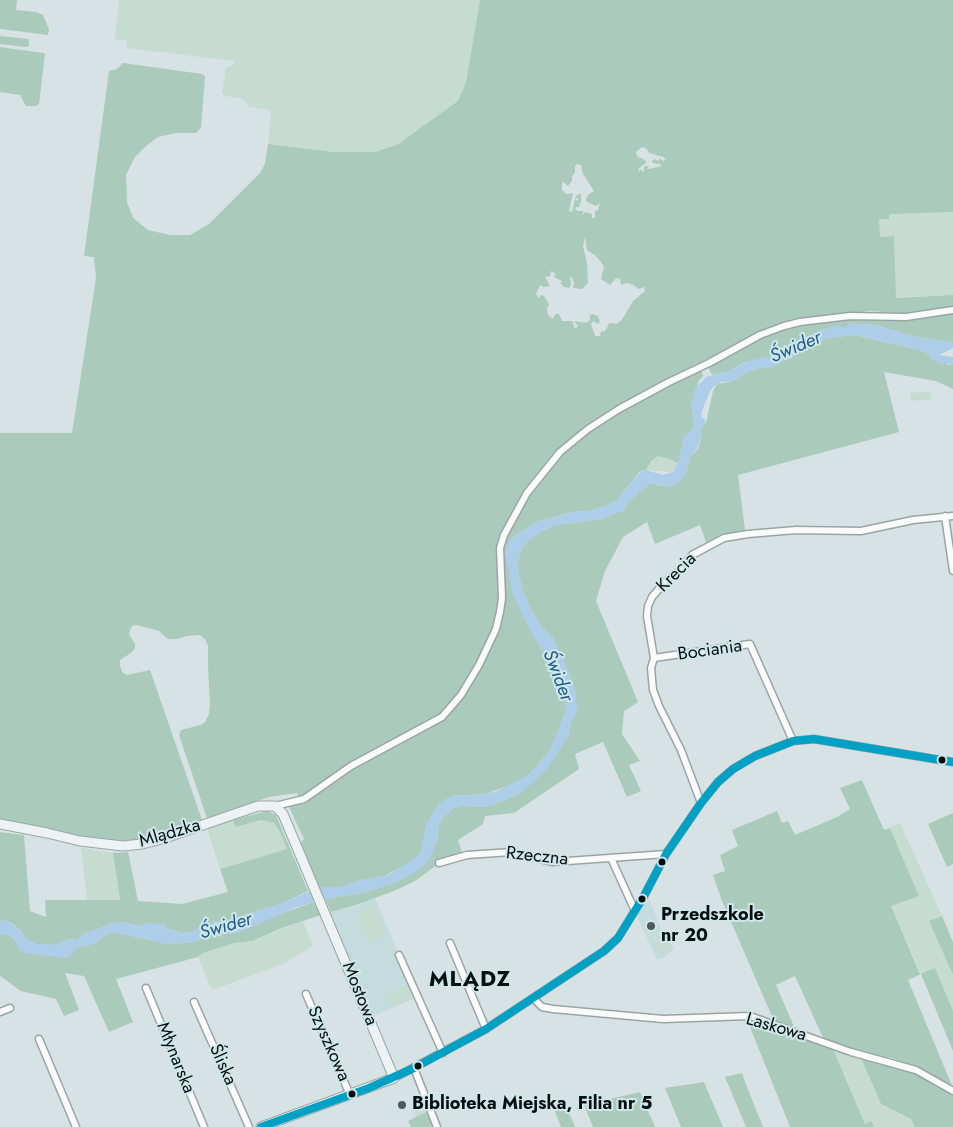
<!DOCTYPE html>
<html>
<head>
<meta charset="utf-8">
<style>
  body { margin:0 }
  canvas { display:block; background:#d6e2e3 }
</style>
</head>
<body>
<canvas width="953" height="1127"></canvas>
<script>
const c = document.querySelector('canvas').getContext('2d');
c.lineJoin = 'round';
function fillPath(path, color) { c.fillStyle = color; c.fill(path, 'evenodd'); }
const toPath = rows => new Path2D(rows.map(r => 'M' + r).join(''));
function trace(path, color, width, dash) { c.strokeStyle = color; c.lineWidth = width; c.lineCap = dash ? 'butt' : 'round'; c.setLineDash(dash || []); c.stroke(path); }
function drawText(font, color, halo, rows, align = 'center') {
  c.font = font + ' Jost,sans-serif'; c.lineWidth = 4; c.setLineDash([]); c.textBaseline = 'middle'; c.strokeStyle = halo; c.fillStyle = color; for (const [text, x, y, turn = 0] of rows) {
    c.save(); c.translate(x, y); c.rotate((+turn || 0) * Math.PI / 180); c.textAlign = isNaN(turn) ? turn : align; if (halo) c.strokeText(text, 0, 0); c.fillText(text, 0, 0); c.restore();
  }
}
fillPath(toPath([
  [648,896,664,936,674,949,665,957,657,960,637,916],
  [375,898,417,997,369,1018,325,913,356,906]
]), '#c4dcde');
fillPath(toPath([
  [119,0,480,0,466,82,458,101,398,144,374,152,333,152,268,144,271,112,269,110,249,107,243,99,226,96,222,93,226,68,229,66,233,66,234,61,127,48,127,42,125,40,115,39],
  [953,212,953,295,866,299,867,214],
  [931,391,931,399,910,401,910,393],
  [658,456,670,459,678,463,673,472,646,470,651,461],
  [233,820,237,827,261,820,274,823,279,830,287,849,220,869,207,828],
  [900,823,942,916,929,921,953,975,953,1011,935,968,921,974,891,906,919,896,890,828],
  [81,848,113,853,120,900,87,900],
  [375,905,387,936,369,943,357,912],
  [303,921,313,946,283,964,212,990,198,957,203,953,234,943,252,941],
  [667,938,674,949,659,956,652,945],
  [410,984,415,997,391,1008,386,995],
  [833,1049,861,1058,881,1104,911,1119,915,1127,874,1127,871,1122,865,1124],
  [423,1101,427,1112,416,1117,414,1110]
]), '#c6dcd1');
fillPath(toPath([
  [0,0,17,0,16,10,36,12,43,15,49,29,48,35,0,29],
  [480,0,953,0,953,212,889,214,889,219,879,219,880,237,894,236,896,298,953,295,953,309,916,314,869,311,793,320,770,328,664,380,613,408,585,426,554,454,525,491,501,534,497,548,500,598,498,611,493,627,476,664,459,693,440,714,349,764,302,797,299,798,297,793,269,797,207,818,179,735,181,730,201,725,205,722,209,714,210,703,208,666,208,646,205,639,200,635,187,636,178,639,168,639,159,631,137,625,132,626,130,630,129,634,135,644,135,648,131,653,120,660,120,665,122,672,127,675,150,670,202,820,153,837,125,841,91,838,0,819,0,433,72,433,96,278,94,257,84,256,109,71,117,69,123,63,202,74,205,76,201,128,196,133,176,133,158,137,146,146,135,157,126,175,127,202,133,218,148,230,170,235,190,235,209,224,260,173,265,164,268,144,333,152,375,152,398,144,458,101,466,82],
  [642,147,646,148,649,153,663,157,666,160,663,161,659,158,659,161,654,159,652,161,653,163,660,164,662,166,649,169,647,169,649,166,646,166,644,167,644,172,641,170,638,172,639,168,646,163,645,160,637,156,636,152],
  [577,164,581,165,583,174,594,191,588,195,586,199,587,202,596,206,600,203,598,210,595,211,595,218,592,218,592,214,585,212,583,215,583,211,578,211,575,209,576,207,580,207,579,203,581,204,581,193,576,196,575,198,578,198,579,201,575,199,572,212,569,211,573,193,566,194,562,190,562,184,563,182,568,186,572,181,572,176,575,173,575,166],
  [585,237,587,250,596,256,604,266,601,279,610,285,616,278,620,279,621,285,627,283,634,285,638,289,644,287,645,291,633,301,623,318,617,324,609,323,607,328,604,332,601,331,600,336,595,336,591,324,593,321,598,324,600,321,598,316,593,314,590,315,590,320,586,323,574,321,578,326,575,329,572,321,562,321,559,314,555,314,553,319,548,315,547,309,549,304,544,296,541,295,539,298,536,294,540,285,544,287,550,286,545,277,550,276,551,271,556,274,554,277,562,281,560,284,562,284,563,287,569,288,571,285,570,278,572,277,574,283,573,288,582,289,588,283,587,263,583,246],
  [0,36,29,39,29,46,26,47,0,44],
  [0,47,44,53,45,54,39,104,36,106,26,106,20,95,0,92],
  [953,313,953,343,913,336,875,325,862,324,858,325,853,323,850,323,848,327,838,327,800,339,773,356,745,362,727,372,712,375,708,367,752,341,796,325,862,318,914,319],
  [855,335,919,350,928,354,932,359,949,365,953,364,953,389,936,381,884,372,899,432,738,475,745,530,720,535,706,542,700,525,655,544,647,522,623,537,605,571,596,601,638,702,624,711,622,734,640,761,629,765,641,791,627,797,603,742,575,754,579,769,514,813,485,816,483,824,458,840,462,853,434,867,415,881,394,891,356,905,331,912,325,899,366,892,399,881,437,841,439,825,445,815,454,808,462,806,485,807,493,805,520,793,568,736,571,722,577,713,571,678,553,638,542,627,530,608,523,591,518,571,518,561,522,548,528,540,544,530,556,525,602,519,617,512,624,511,625,506,630,500,648,485,654,483,659,486,687,470,690,457,698,449,701,439,700,430,706,423,713,391,717,384,733,381,745,373,760,368,769,368,792,357,826,338],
  [701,370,703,376,699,381,691,404,694,421,693,429,685,436,678,463,670,459,658,456,651,461,646,470,640,471,618,499,606,506,589,511,572,512,536,522,509,540,527,625,554,669,557,682,565,695,566,711,551,749,529,775,513,784,485,794,454,796,439,804,434,811,426,827,421,851,417,857,404,866,382,877,361,880,342,887,319,887,300,843,304,839,288,805,444,718,463,696,503,612,505,598,503,549,506,537,530,494,563,454,590,431,621,412],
  [862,780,884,830,890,828,919,896,891,906,920,974,935,968,953,1011,953,1051,921,974,908,980,953,1088,913,1066,892,1058,875,1056,824,1040,795,976,776,985,795,1029,774,1021,722,901,713,875,725,871,720,855,738,846,732,830,777,811,782,823,788,821,795,835,837,817,850,809,840,788],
  [267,811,276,815,308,891,281,904,253,912,227,923,215,921,191,932,182,933,149,923,139,926,124,922,117,922,83,934,77,940,68,939,61,943,51,945,36,944,25,938,21,931,14,925,6,920,0,922,0,832,24,835,30,911,46,917,45,900,120,900,113,853,128,852,138,901,182,904,228,892,220,869,287,849,279,830,274,823,261,820,236,827,233,820],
  [953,813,953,864,947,867,928,824],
  [313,902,321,915,282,928,252,941,234,943,203,953,198,957,116,979,133,1022,109,1032,84,976,65,973,79,1010,64,1016,56,999,21,991,0,976,0,935,8,935,15,940,20,950,72,952,76,948,96,943,106,934,114,932,167,944,195,942,209,934,228,934],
  [942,916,953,942,953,975,929,921],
  [748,1022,787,1031,833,1049,865,1124,871,1121,874,1127,790,1127],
  [861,1058,914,1073,953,1095,953,1127,915,1127,911,1119,881,1104],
  [742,1073,745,1082,763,1127,746,1127,725,1077],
  [704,1082,723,1127,681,1127,665,1088],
  [640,1092,655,1127,593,1127,584,1105],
  [550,1099,563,1099,575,1127,561,1127],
  [427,1112,433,1127,411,1127,408,1121]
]), '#aacbbb');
fillPath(toPath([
  [849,323,875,325,913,336,953,343,953,348,939,355,953,357,953,364,941,364,932,359,927,354,919,350,873,339,855,335,826,338,792,357,769,368,760,368,745,373,733,381,721,382,714,386,710,391,701,413,702,419,704,418,706,423,700,430,702,435,697,449,690,457,687,470,682,480,675,485,666,487,653,483,648,485,630,500,625,506,624,511,617,512,602,519,556,525,544,530,528,540,522,548,518,561,518,571,523,591,530,608,542,627,553,638,571,678,576,694,577,713,571,722,568,736,547,769,529,786,520,793,493,805,485,807,462,806,454,808,445,815,439,825,437,841,430,858,422,868,399,881,366,892,325,899,321,896,314,897,313,902,297,907,238,933,228,934,209,934,195,942,167,944,114,932,106,934,96,943,76,948,70,957,65,958,24,953,20,950,15,940,8,935,0,935,0,922,6,920,21,931,25,938,36,944,51,945,61,943,68,939,77,940,83,934,117,922,124,922,138,926,149,923,165,924,168,929,182,933,191,932,215,921,227,923,235,921,253,912,281,904,319,887,342,887,361,880,382,877,392,873,417,857,421,851,426,827,434,811,439,804,445,799,454,796,485,794,497,791,529,775,551,749,566,711,565,695,557,682,554,669,527,625,512,592,505,552,509,540,536,522,572,512,589,511,606,506,618,499,641,471,646,470,663,475,673,472,678,463,685,436,693,429,694,420,691,404,695,389,706,377,727,372,750,360,773,356,794,344,796,341,811,336,815,332,835,326,847,327]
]), '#adcde8');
const street = toPath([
  [945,516,953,571],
  [654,658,750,644,793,741],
  [701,803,681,750,659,706,653,690,651,668,654,658,647,616,648,606,652,597,665,582,679,571,692,555,724,538,748,534,796,530,861,531,913,520,953,516],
  [275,806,304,799,351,766,442,717,461,695,479,665,496,629,500,612,502,598,500,548,504,535,527,493,560,452,588,429,619,409,669,382,709,363,760,335,784,326,800,322,850,316,906,317,953,310],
  [611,858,635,911],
  [439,863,467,855,511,852,553,862,666,854],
  [450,943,486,1029],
  [399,955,443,1053],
  [146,988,204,1127],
  [306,994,350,1095],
  [533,998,542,1007,553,1009,663,1019,750,1016,851,1052,916,1070,953,1091],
  [194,1002,249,1127],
  [0,1012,10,1008],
  [39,1039,76,1127],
  [414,1068,437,1127],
  [394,1078,486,1029,604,951,618,938,644,896,666,854,701,803,718,782,733,769,755,756,793,741,814,739,953,762]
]);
const secondary = toPath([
  [0,824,47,833,80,841,123,846,142,844,162,839,258,806,275,806,283,814,394,1078,261,1127]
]);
trace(street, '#9ba4a5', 9);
trace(secondary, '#9ba4a5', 11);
trace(street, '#f9fbfb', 6);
trace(secondary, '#edf3f5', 9);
trace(toPath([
  [261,1127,369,1088,414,1068,486,1029,604,951,618,938,644,896,666,854,701,803,718,782,733,769,755,756,793,741,814,739,953,762]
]), '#00a1c4', 8);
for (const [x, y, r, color] of [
  [942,760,4.5,"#070f10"],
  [662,862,4.5,"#070f10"],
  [642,899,4.5,"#070f10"],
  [651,926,5,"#4f595a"],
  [418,1066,4.5,"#070f10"],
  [352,1094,4.5,"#070f10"],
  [402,1105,5,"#4f595a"]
]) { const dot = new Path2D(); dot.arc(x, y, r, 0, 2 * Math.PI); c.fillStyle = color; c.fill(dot); trace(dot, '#d0e7e9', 2); }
drawText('18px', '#070f10', '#d0e7e9', [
  ["Krecia",677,573,-45],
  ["Bociania",710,651,-8],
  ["Mlądzka",170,834,-16],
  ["Rzeczna",537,857,6],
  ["Mostowa",359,994,68],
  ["Laskowa",776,1028,16],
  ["Szyszkowa",328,1044,66],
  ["Młynarska",175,1058,68],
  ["Śliska",222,1065,66]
]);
drawText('bold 18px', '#070f10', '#d0e7e9', [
  ["Przedszkole",661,916],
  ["nr 20",661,937],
  ["Biblioteka Miejska, Filia nr 5",412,1105]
], 'left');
drawText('italic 19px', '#1f5c8c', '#d0e7e9', [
  ["Świder",796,348,-23],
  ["Świder",557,676,69],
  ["Świder",226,927,-16]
]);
c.letterSpacing = '1px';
drawText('bold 22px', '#070f10', '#d0e7e9', [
  ["MLĄDZ",470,981]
]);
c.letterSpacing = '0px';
</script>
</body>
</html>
